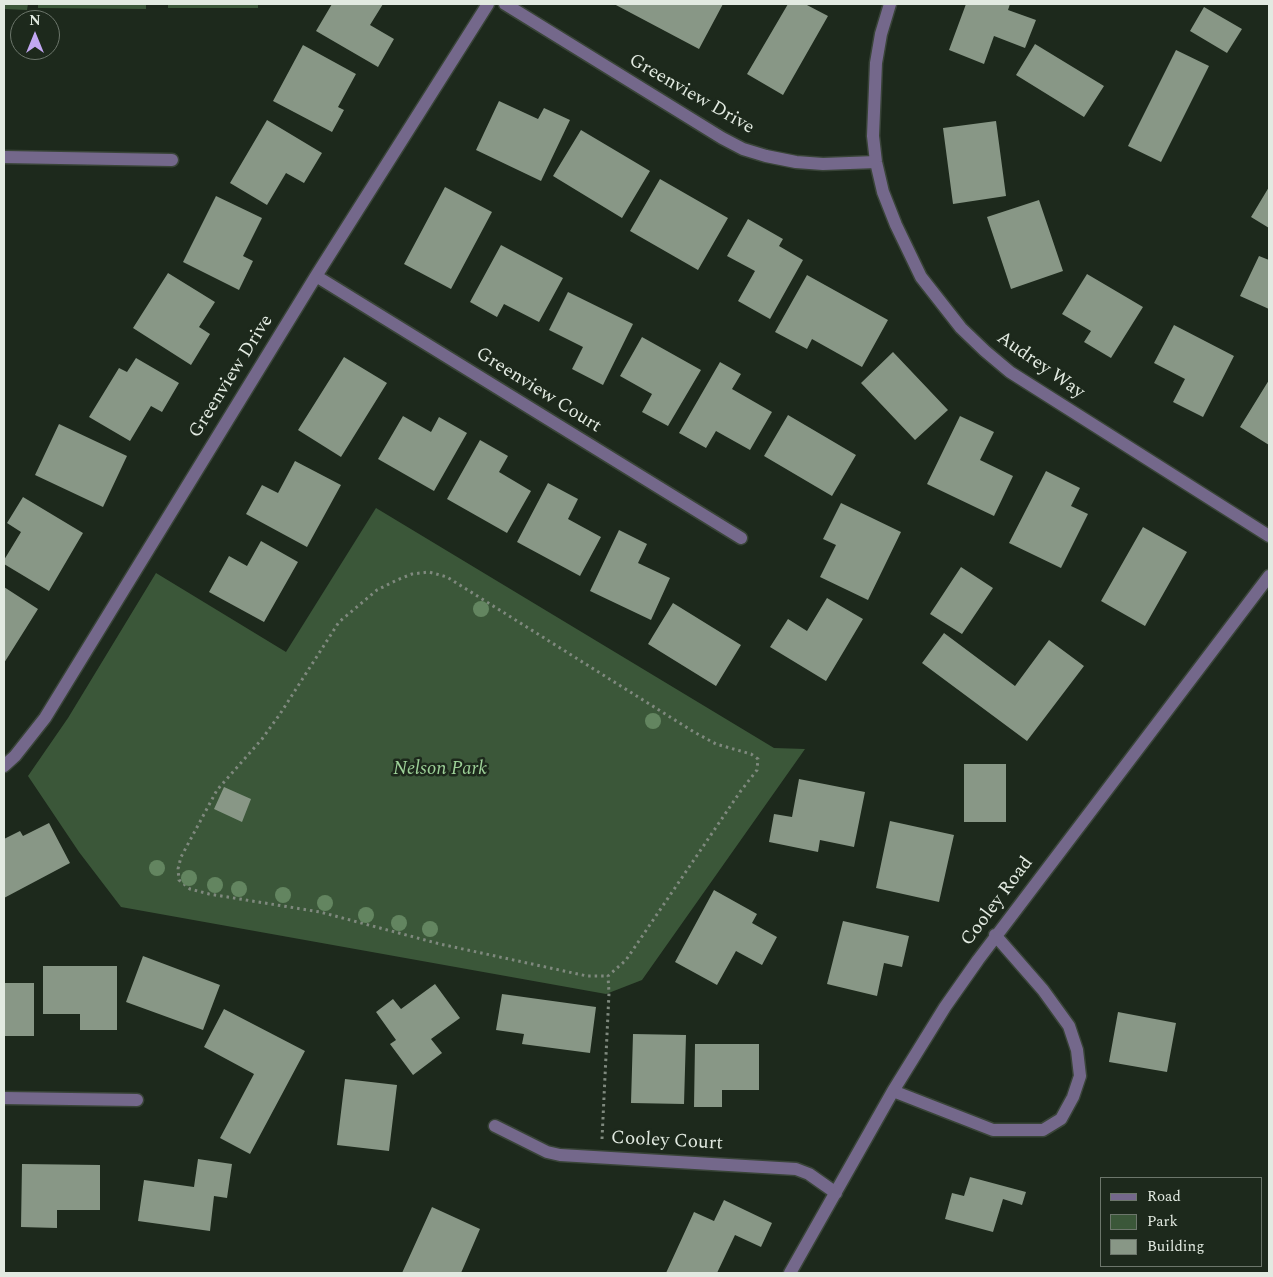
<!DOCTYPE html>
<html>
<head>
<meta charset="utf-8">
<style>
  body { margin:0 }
  #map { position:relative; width:1273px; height:1277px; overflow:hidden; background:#1d291c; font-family:Spectral,serif }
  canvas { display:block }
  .frame { position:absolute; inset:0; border:5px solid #e2eae1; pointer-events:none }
  .legend { position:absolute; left:1100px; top:1177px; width:162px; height:90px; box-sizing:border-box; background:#1d291c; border:1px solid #6c766b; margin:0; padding:6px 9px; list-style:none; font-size:15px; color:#e2eae1 }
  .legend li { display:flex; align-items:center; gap:10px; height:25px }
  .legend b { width:25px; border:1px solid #6c766b }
  .north { position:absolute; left:10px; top:10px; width:50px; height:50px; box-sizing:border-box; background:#1d291c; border:1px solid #6c766b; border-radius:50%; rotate:0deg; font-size:14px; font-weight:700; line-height:20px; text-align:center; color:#e2eae1 }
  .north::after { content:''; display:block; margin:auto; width:18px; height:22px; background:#c2a7f2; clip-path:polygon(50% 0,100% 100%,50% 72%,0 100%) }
</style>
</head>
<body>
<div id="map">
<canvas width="1273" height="1277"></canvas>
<div class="frame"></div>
<ul class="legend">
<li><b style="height:6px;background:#74688b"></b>Road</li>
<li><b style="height:14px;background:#3b5739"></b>Park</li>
<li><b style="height:14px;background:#889786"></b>Building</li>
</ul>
<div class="north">N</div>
</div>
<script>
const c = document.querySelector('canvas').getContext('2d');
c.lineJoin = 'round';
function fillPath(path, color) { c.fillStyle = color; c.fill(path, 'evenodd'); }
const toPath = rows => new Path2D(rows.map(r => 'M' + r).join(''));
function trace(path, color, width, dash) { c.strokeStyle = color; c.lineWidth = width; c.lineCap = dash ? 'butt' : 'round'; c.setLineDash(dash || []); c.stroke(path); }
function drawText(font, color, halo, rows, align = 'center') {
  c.font = font + ' Spectral,serif'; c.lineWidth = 5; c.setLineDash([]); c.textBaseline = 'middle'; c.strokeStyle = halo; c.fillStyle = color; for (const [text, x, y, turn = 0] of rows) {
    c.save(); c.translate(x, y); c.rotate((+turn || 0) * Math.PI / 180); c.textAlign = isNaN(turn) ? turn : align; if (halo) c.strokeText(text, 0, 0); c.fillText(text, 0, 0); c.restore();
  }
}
fillPath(toPath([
  [4,4,28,4,27,10,4,9],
  [38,4,146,4,146,9,38,8],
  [168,4,258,4,258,8,168,8],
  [376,508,774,748,805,749,642,980,606,994,121,907,79,852,28,776,68,718,156,573,286,652]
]), '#3b5739');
fillPath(toPath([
  [332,4,383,4,370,25,394,39,378,67,316,31],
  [614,4,723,4,699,49],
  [788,4,805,4,828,16,783,95,747,74],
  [966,4,1010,4,1008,10,1036,20,1025,48,994,36,984,64,949,50],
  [1204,7,1242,29,1227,53,1190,31],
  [1035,44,1104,86,1084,117,1016,75],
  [303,45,356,74,338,107,344,110,332,132,273,101],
  [1176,50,1209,66,1161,162,1128,146],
  [499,101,538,119,544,108,570,120,541,181,476,150],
  [267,120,322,153,304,183,286,173,267,205,230,183],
  [996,121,1006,196,953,204,943,128],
  [581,130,650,171,622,218,553,176],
  [660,179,728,218,698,270,630,231],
  [445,187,492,212,451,289,404,264],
  [1269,187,1269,228,1251,217],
  [216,196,262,218,243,256,253,261,239,290,183,262],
  [1039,200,1063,271,1011,289,987,217],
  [748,219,783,239,779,246,803,260,770,319,738,301,755,271,727,256],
  [501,245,563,278,539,322,504,304,497,317,470,302],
  [1259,256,1269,260,1269,309,1240,296],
  [168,273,215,302,199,327,210,334,191,365,133,328],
  [1087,274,1143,307,1111,358,1084,342,1091,331,1062,314],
  [807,275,888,320,862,367,812,339,807,349,775,332],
  [568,292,633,324,603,385,572,369,583,347,549,330],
  [1174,325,1234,356,1203,417,1173,402,1185,379,1154,363],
  [642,337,701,370,668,426,642,412,652,394,620,376],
  [893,352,948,410,915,440,861,383],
  [344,357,387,383,341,457,298,430],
  [136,358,179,383,162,412,151,406,130,441,89,417,119,368,127,372],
  [720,362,741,374,732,389,772,412,750,450,716,431,706,448,679,433],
  [1269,380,1269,445,1240,427],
  [788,415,856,455,832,496,764,456],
  [403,416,431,432,439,417,467,433,434,491,378,459],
  [960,416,994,432,980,460,1013,476,994,516,927,484],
  [59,424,127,456,103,507,35,475],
  [480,440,508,456,499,472,531,491,507,533,447,499],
  [295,461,341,485,307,547,246,514,262,485,278,493],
  [1046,471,1080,488,1071,506,1088,514,1061,568,1009,543],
  [548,483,578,499,568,519,601,537,580,576,517,542],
  [23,497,83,533,49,591,4,564,4,560,21,532,7,523],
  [841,503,901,532,868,600,820,577,836,545,823,539],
  [1143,527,1187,552,1145,626,1101,601],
  [619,530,647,544,638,563,670,578,651,620,590,591],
  [261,541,298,562,264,622,209,592,229,556,247,566],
  [961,567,993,588,962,634,930,614],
  [4,587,38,609,4,663],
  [827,598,863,619,826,681,770,647,788,619,807,631],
  [673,603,741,645,716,686,648,644],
  [944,633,1015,686,1049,640,1084,666,1027,741,922,663],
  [964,764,1006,764,1006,822,964,822],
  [799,779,865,792,854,847,820,840,818,852,769,842,774,814,792,817],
  [224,787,251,799,242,822,214,809],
  [890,821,954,835,939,902,876,888],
  [49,823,70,863,4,898,4,839,20,831,23,836],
  [714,890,757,914,752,923,777,937,762,965,736,951,717,985,675,962],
  [843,921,909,936,902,967,884,963,877,996,827,984],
  [143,956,220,985,203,1030,126,1002],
  [43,966,117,966,117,1030,80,1030,80,1014,43,1014],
  [4,983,34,983,34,1036,4,1036],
  [435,984,460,1018,431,1039,442,1053,413,1075,390,1044,396,1040,376,1012,393,999,401,1009],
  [502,994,596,1007,590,1053,522,1044,524,1034,496,1030],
  [224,1009,305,1051,250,1154,220,1138,254,1074,204,1047],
  [1118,1012,1176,1023,1167,1072,1109,1062],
  [633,1034,686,1035,684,1104,631,1103],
  [695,1044,759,1044,759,1090,722,1090,722,1107,694,1107],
  [345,1079,397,1085,389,1151,337,1145],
  [198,1159,232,1164,227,1198,214,1196,210,1231,138,1221,144,1180,194,1187],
  [22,1164,100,1165,100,1210,57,1210,57,1228,21,1227],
  [970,1177,1026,1192,1022,1205,1003,1199,993,1232,945,1219,952,1193,964,1196],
  [724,1200,772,1223,761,1247,735,1235,717,1273,666,1273,694,1212,714,1221],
  [432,1207,480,1229,461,1273,402,1273]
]), '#889786');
const minor = toPath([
  [505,4,722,138,743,149,766,156,796,162,823,164,876,162],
  [890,4,881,34,876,63,873,136,876,162,883,192,896,225,921,277,961,328,985,351,1010,372,1269,536],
  [4,157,172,160],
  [316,276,741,538],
  [4,766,15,756,45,718,316,276,488,4],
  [893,1091,993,1130,1043,1130,1061,1119,1073,1097,1080,1076,1077,1050,1069,1026,1043,990,995,935],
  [4,1098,137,1100],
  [495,1126,547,1152,560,1155,796,1169,809,1174,836,1193],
  [790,1273,893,1091,945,1007,978,960,1269,576]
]);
trace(minor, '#394438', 15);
trace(toPath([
  [602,1139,609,993,608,976,626,960,740,792,757,770,758,759,751,754,716,744,694,732,447,577,429,572,412,574,397,580,377,590,339,622,280,714,262,739,217,790,181,857,178,869,179,880,190,889,209,894,320,912,440,944,587,976,608,976]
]), '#7f897e', 3, [2.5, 4]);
trace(minor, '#74688b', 12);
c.fillStyle = '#638560';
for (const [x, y] of [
  [481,609],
  [653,721],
  [157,868],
  [189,878],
  [215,885],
  [239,889],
  [283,895],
  [325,903],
  [366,915],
  [399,923],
  [430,929]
]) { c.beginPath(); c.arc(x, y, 8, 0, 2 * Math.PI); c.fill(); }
drawText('19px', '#e2eae1', '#1d291c', [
  ["Greenview Drive",691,95,30],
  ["Audrey Way",1040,366,35],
  ["Greenview Drive",232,377,-58],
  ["Greenview Court",538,391,32],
  ["Cooley Road",998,902,-53],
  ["Cooley Court",667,1142,3]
]);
drawText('italic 19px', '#9dd198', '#1d291c', [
  ["Nelson Park",440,770]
]);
</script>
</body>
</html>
